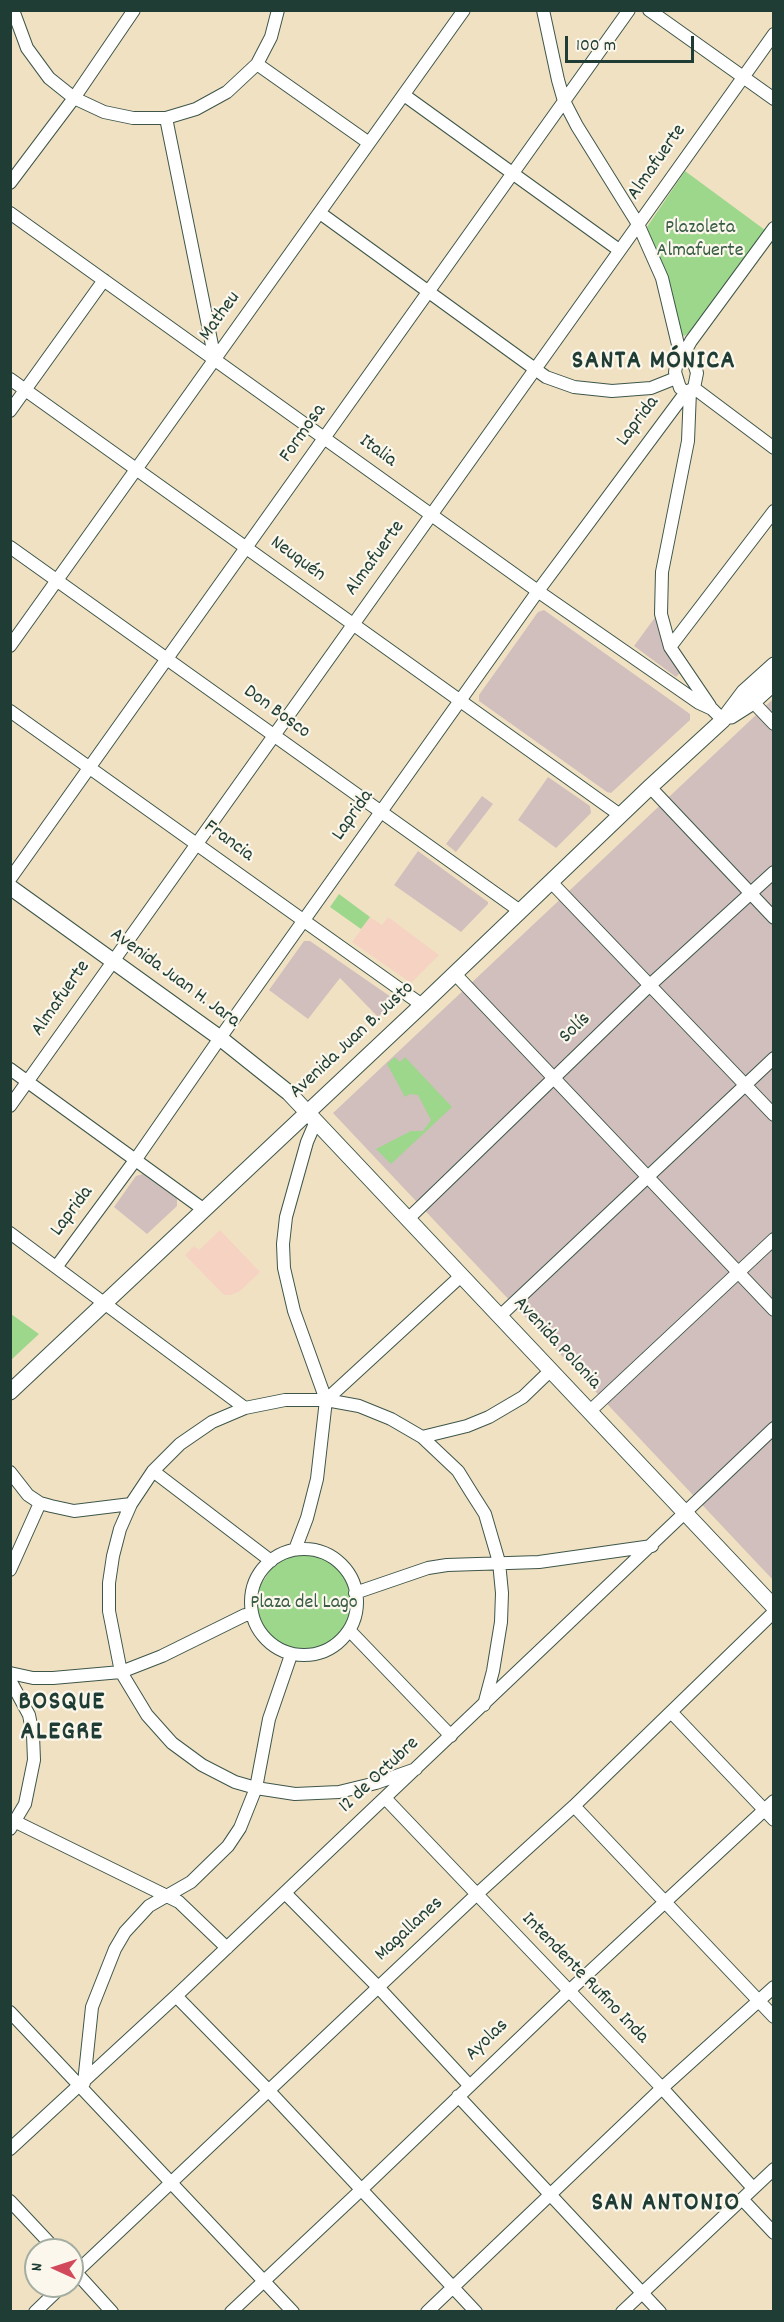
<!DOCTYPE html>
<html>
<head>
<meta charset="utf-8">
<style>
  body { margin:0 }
  #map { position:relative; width:784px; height:2322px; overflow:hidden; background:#f1e1c3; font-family:Dekko,sans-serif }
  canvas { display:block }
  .frame { position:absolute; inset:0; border:12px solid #1f3d34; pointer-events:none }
  .north { position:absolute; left:24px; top:2238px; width:60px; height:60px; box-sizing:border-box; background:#fbf7ec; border:2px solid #a3ada2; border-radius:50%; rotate:273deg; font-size:16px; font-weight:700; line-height:24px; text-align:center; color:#1f3d34 }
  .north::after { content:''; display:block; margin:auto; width:21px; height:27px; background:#d1495b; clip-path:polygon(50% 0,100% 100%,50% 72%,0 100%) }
  .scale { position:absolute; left:565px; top:36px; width:129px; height:27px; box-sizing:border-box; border:3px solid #1f3d34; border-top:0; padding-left:8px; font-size:18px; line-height:21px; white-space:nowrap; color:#1f3d34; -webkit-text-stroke:4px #fbf7ec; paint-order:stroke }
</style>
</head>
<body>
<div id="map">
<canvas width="784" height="2322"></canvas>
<div class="frame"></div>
<div class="north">N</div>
<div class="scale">100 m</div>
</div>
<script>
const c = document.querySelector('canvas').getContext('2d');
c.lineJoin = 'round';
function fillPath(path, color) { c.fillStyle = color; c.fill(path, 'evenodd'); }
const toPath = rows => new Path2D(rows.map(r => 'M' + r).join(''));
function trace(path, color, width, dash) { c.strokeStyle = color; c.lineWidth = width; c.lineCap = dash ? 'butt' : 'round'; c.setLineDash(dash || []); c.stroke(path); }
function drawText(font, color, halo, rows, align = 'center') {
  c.font = font + ' Dekko,sans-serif'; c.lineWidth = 4.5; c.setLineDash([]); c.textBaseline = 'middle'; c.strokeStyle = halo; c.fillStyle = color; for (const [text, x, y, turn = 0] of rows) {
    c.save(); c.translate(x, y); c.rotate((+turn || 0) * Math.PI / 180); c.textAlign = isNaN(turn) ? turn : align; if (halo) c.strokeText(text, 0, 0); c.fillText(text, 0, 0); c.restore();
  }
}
fillPath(toPath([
  [370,917,382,925,388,917,439,955,411,983,352,942],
  [220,1230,260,1272,240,1291,231,1295,224,1295,185,1255,194,1246,199,1250]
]), '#f5d2c2');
fillPath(toPath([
  [544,610,690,714,690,720,611,793,607,792,479,701,479,695,538,612],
  [656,616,664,646,680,673,676,677,634,646],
  [773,699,773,1580,333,1113],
  [548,777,590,806,591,813,556,848,518,820],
  [482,796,493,804,456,852,446,844],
  [418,851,488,902,488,904,461,932,394,885],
  [304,941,310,941,391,997,392,1003,378,1017,340,978,308,1019,269,990],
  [143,1174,177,1199,177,1206,147,1234,114,1207,136,1176]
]), '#d1bfbd');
fillPath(toPath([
  [685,171,765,230,691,332,684,336,681,334,647,227],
  [339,894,370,917,361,929,330,907],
  [395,1057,400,1062,405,1057,452,1107,391,1164,376,1149,411,1131,423,1131,431,1120,418,1095,410,1094,405,1097,387,1064],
  [11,1314,39,1334,11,1360],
  [305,1553,326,1557,336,1562,342,1569,350,1591,350,1618,343,1631,328,1645,307,1652,292,1652,276,1645,262,1629,256,1608,256,1596,260,1586,271,1569,286,1558]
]), '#9cd78b');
const minor = toPath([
  [13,10,27,48,49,78,74,98,104,112,133,118,166,118,196,109,227,92,257,64,271,37,278,10],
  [543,10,558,80,564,101,577,126,638,224,662,278,680,353],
  [649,10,774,99],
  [257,64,369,143],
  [404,95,619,250],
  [166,118,215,360],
  [10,183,74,98,134,10],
  [10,213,539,592,699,703,712,709,723,720],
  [320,213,546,377,574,387,612,391,651,388,676,378],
  [685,352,691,341,774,228],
  [685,352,693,360,697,373,694,388,686,392,680,388,675,372,678,357,680,353,685,352],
  [10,379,620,815],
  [694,388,774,448],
  [690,391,688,441,662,572,661,614,670,647,710,706],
  [10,411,104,280],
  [10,547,520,911],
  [10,646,464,10],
  [670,647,774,511],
  [753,702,774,724],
  [10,711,422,1005],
  [650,787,774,918],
  [10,879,629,10],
  [551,882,774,1115],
  [455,974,774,1310],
  [10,1069,203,1209],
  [10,1106,774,34],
  [409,1218,650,985,774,872],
  [10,1233,245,1408],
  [57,1266,136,1159,220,1038,538,591,686,392],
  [500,1316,774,1058],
  [326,1400,462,1275],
  [590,1411,774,1239],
  [422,1437,467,1426,489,1417,523,1397,551,1370],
  [153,1471,271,1561],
  [10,1472,28,1495,40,1503,51,1506,74,1511,131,1504],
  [296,1547,307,1518,317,1479,326,1400,294,1311,284,1268,283,1244,286,1217,307,1142,316,1121],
  '251 1602a53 53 0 1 1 106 0a53 53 0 1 1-106 0Z',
  [10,1570,40,1503],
  [355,1593,428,1568,447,1565,539,1562,652,1546],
  [349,1630,451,1736],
  [10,1673,33,1678,53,1678,121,1672,162,1656,245,1615,252,1615],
  [10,1680,29,1715,33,1735,34,1760,25,1804,10,1829],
  [672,1713,774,1820],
  [416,1769,376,1783,339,1792,295,1794,256,1788,235,1782,202,1765,172,1743,147,1715,121,1672,109,1611,109,1583,113,1556,120,1529,131,1504,153,1471,180,1444,212,1422,245,1408,285,1400,326,1400,359,1406,391,1419,422,1437,458,1471,471,1492,485,1514,499,1562,502,1593,501,1622,493,1671,484,1705],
  [385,1798,662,2088,753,2188],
  [574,1806,774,2017],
  [16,1822,179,1902,227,1948],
  [285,1893,378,1987,469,2085],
  [176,1996,269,2091,476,2312],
  [10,2012,293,2312],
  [84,2083,92,2007,115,1949,125,1932,149,1906,191,1882,228,1846,240,1828,256,1788,269,1719,291,1655],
  [458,2096,660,2312],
  [10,2149,176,1996,774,1428],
  [742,2199,774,2233],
  [10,2201,56,2250],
  [72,2268,112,2312],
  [72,2276,476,1895,574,1806,774,1612],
  [35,2312,62,2286],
  [231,2312,362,2189,569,1991,774,1801],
  [427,2312,662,2088,774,1987],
  [622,2312,774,2169]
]);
const major = toPath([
  [731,716,753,702,774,683],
  [10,887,220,1038,289,1093,774,1607],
  [10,1392,422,1005,650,787,723,720,744,692,774,665]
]);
trace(minor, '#3e5649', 14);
trace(major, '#3e5649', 17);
trace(minor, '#fff', 12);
trace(major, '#fff', 15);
drawText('20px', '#1f3d34', '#fbf7ec', [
  ["Almafuerte",658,163,-55],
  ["Matheu",221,317,-54],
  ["Laprida",639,422,-53],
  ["Formosa",304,434,-55],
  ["Italia",377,452,36],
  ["Almafuerte",376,559,-54],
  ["Neuquén",297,560,36],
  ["Don Bosco",276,713,36],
  ["Laprida",354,816,-55],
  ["Francia",228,842,36],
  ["Avenida Juan H. Jara",174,979,36],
  ["Almafuerte",62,999,-55],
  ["Solís",576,1029,-44],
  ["Avenida Juan B. Justo",353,1041,-43],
  ["Laprida",73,1212,-53],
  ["Avenida Polonia",556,1344,47],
  ["12 de Octubre",380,1776,-43],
  ["Magallanes",410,1930,-43],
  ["Intendente Rufino Inda",584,1979,46],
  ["Ayolas",488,2041,-44]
]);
drawText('20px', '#385c45', '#fbf7ec', [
  ["Plazoleta",700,229],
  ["Almafuerte",700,252],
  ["Plaza del Lago",304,1604]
]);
c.letterSpacing = '1.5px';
drawText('bold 26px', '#1f3d34', '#fbf7ec', [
  ["SANTA MÓNICA",654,363],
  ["BOSQUE",62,1704],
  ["ALEGRE",62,1734],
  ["SAN ANTONIO",666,2205]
]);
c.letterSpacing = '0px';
</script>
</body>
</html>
